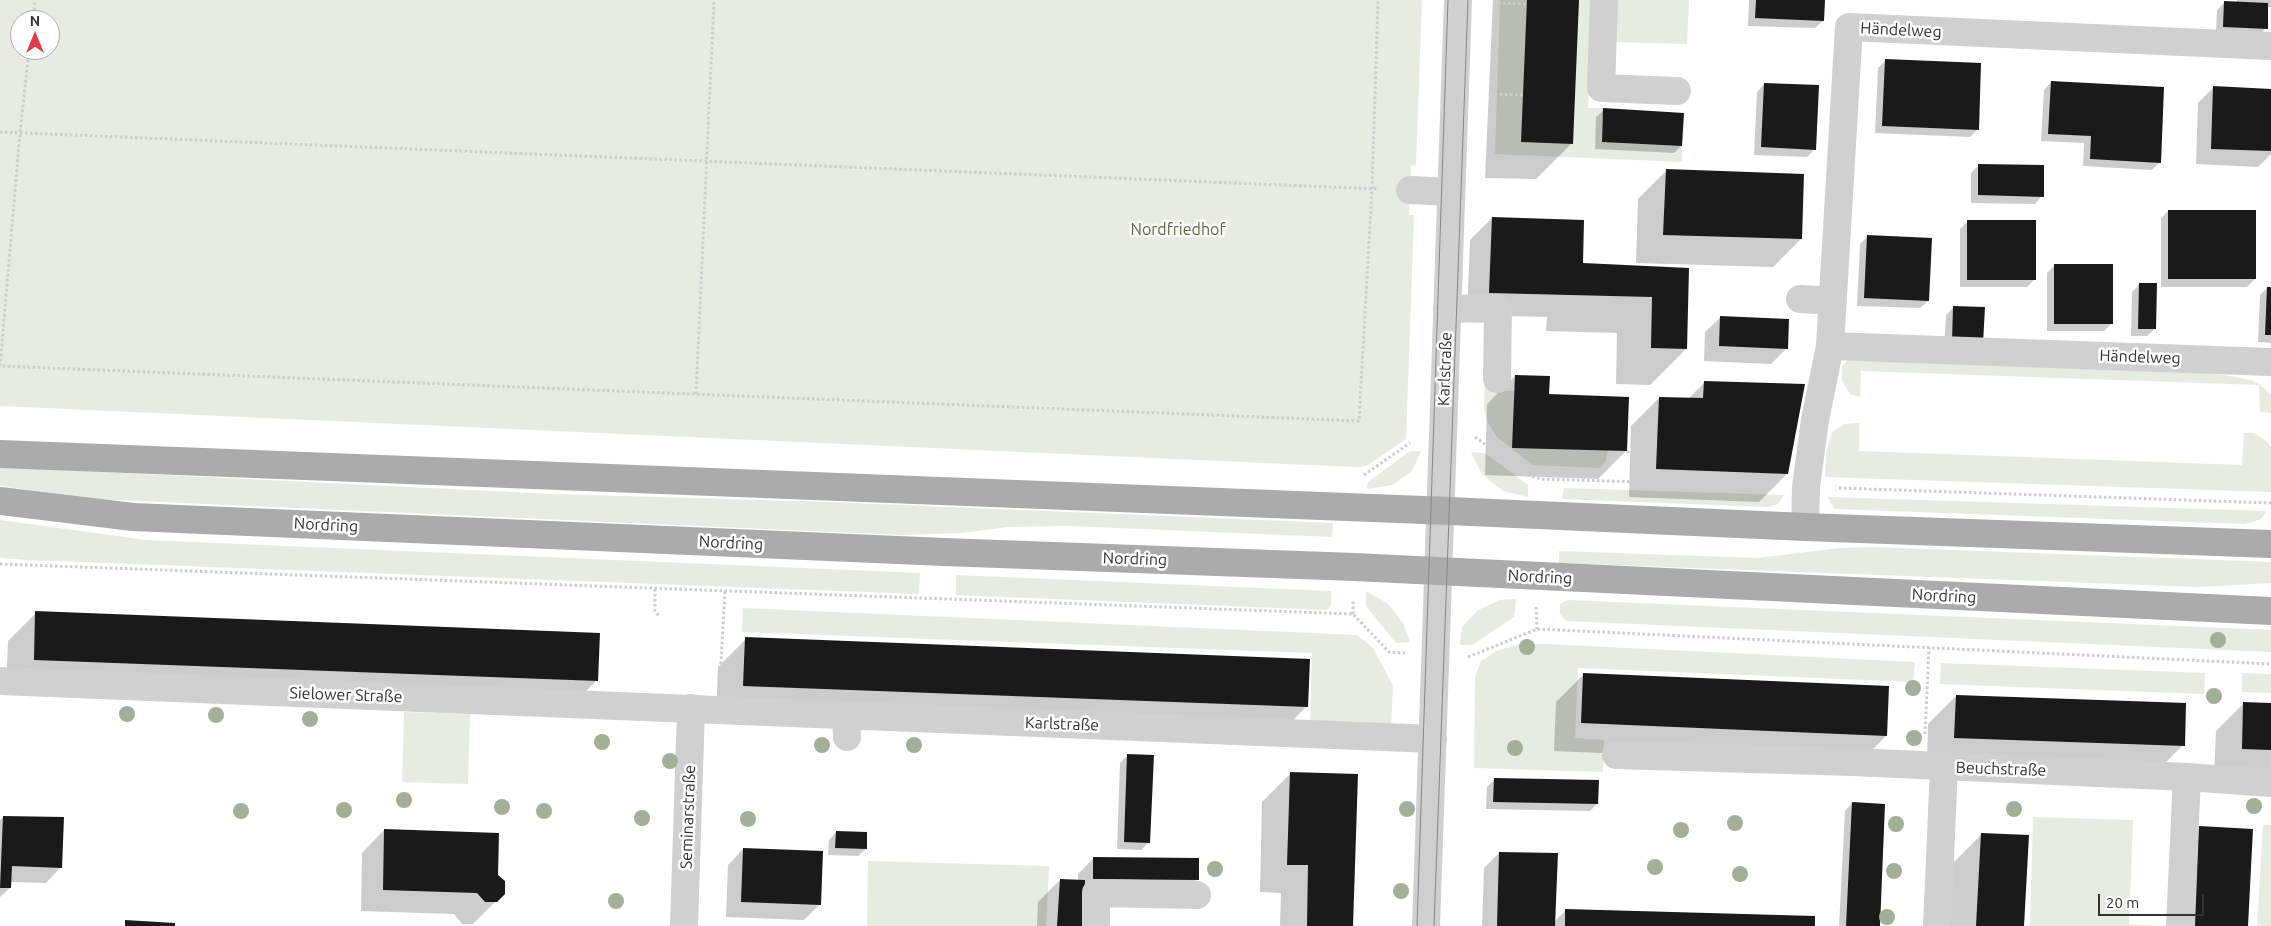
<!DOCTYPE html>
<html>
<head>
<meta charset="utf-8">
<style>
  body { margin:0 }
  #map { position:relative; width:2271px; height:926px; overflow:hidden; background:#fff; font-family:Ubuntu,sans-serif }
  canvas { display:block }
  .north { position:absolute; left:10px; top:10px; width:50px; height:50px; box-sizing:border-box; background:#fff; border:1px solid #adadad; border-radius:50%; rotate:0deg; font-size:14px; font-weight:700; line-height:20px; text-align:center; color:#333 }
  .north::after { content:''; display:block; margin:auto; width:18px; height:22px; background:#e63946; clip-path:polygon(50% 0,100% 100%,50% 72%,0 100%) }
  .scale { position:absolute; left:2098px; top:894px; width:106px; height:22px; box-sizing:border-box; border:2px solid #333; border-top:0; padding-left:6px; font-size:15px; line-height:18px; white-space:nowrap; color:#333; -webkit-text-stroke:4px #fff; paint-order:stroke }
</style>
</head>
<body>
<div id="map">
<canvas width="2271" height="926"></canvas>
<div class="north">N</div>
<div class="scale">20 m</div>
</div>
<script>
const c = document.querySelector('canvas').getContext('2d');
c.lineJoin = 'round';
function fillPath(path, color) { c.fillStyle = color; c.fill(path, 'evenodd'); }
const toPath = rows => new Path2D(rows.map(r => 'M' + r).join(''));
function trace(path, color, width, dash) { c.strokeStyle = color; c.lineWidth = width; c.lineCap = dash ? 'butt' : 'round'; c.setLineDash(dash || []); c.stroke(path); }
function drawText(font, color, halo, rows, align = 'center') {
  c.font = font + ' Ubuntu,sans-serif'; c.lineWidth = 5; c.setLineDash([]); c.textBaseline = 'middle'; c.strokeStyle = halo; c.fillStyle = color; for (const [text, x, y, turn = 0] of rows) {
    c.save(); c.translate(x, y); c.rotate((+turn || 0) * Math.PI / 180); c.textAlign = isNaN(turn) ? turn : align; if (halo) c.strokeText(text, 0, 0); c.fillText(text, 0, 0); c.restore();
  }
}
fillPath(toPath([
  [0,0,1422,0,1416,165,1411,166,1410,190,1409,215,1414,215,1406,439,1368,465,1360,467,1332,466,0,406],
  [20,20,50,20,50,50,20,50],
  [1500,0,1592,0,1588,108,1603,108,1602,142,1682,146,1682,162,1495,154],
  [1612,0,1689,0,1687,44,1611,42],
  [1486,325,1490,325,1489,390,1514,391,1513,447,1608,450,1606,461,1599,468,1533,465,1497,437,1487,421,1484,408],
  [1851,356,2191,369,2251,380,2261,385,2271,395,2271,413,2260,412,2259,385,1861,371,1860,397,1850,394,1842,381,1842,366],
  [1859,423,1859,451,2242,465,2244,433,2254,433,2265,440,2271,447,2271,492,1825,477,1826,453,1832,432,1845,424],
  [1410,451,1421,451,1412,471,1392,485,1367,489,1368,482],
  [1471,452,1485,453,1528,485,1528,497,1503,491,1482,474],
  [0,467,553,494,829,502,1333,523,1332,537,1070,526,1007,527,963,533,900,535,95,499,0,486],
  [1564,488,1784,495,1778,504,1768,507,1562,499],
  [1827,497,2267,511,2261,519,2245,524,1835,509],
  [0,520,146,540,920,573,919,594,28,560,0,558],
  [1872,547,2271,562,2271,583,2199,587,1559,563,1559,551,1758,558,1840,548],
  [956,575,1331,591,1331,606,1327,610,956,595],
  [1366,591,1387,603,1403,623,1410,642,1396,643,1366,606],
  [1516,599,1514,617,1472,645,1460,645,1462,627,1478,610,1500,600],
  [1568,600,2271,630,2271,652,1566,621,1560,614,1560,604],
  [743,608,1357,635,1373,648,1393,686,1391,729,1310,726,1312,653,742,632],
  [1525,643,1915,662,1913,682,1578,668,1575,738,1604,740,1603,772,1474,768,1475,677,1481,661,1498,650],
  [1941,663,2205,673,2204,694,1940,684],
  [2242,673,2271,674,2271,693,2242,692],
  [404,712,470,714,468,784,402,782],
  [2033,817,2133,820,2129,924,2161,926,2030,926],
  [2263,825,2271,825,2271,926,2257,926],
  [868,861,1049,866,1046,926,867,926]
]), '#e6ecdf');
fillPath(toPath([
  [1493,0,1578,0,1572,143,1536,179,1485,178],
  [1749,0,1824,0,1823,21,1815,28,1748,26],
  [2237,0,2271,0,2271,7,2267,7,2266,28,2259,36,2216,34,2217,10,2224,3,2237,3],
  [1886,60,1977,130,1970,137,1875,133,1878,68],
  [2051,82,2160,162,2152,170,2083,166,2084,143,2041,141,2044,90],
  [1764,84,1815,149,1807,157,1754,155,1757,92],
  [2214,87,2271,90,2271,154,2258,167,2196,164,2198,103],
  [1604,110,1681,146,1674,153,1595,149,1596,117],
  [1979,165,2042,196,2035,204,1971,203,1971,173],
  [1666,171,1801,239,1773,267,1636,263,1638,199],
  [2168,211,2255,279,2247,287,2161,287,2161,218],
  [1492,218,1581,267,1687,269,1686,349,1650,385,1616,384,1617,333,1546,331,1547,317,1467,315,1470,240],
  [1968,221,2034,280,2027,287,1960,287,1960,229],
  [1868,236,1928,301,1920,308,1857,306,1860,244],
  [2055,265,2112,323,2104,331,2047,331,2047,273],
  [2140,284,2155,329,2147,336,2131,336,2132,292],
  [2267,288,2271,288,2271,343,2258,342,2260,295],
  [1954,307,1984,308,1944,349,1946,315],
  [1721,317,1787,348,1771,364,1704,361,1705,332],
  [1515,376,1547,395,1626,451,1598,479,1485,475,1487,404],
  [1705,382,1787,474,1759,502,1629,497,1631,426,1659,398,1688,399],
  [36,613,597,680,569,708,6,688,8,641],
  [746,639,1307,706,1279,734,716,714,718,667],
  [1584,674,1886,736,1858,764,1554,751,1556,702],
  [1956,696,2183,745,2155,773,1927,766,1928,724],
  [2244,703,2271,704,2271,779,2214,777,2216,731],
  [1128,755,1148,843,1141,850,1117,849,1120,763],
  [1290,774,1352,926,1280,926,1281,893,1260,892,1262,802],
  [1494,780,1597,804,1590,811,1486,809,1487,787],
  [1852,803,1878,926,1839,926,1845,811],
  [3,817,61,867,46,883,10,882,10,888,0,897,0,820],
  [2200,828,2247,926,2174,926,2178,850],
  [384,830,497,875,504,893,473,924,462,924,454,914,361,911,362,853],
  [836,832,866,849,858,856,828,855,829,840],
  [1981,835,2023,926,1950,926,1953,863],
  [743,849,820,904,804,920,726,917,728,865],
  [1499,853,1554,922,1566,910,1814,926,1482,926,1484,868],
  [1094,858,1197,879,1182,894,1083,894,1082,926,1037,926,1038,902,1060,880,1078,881,1078,874]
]), '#0003');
fillPath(toPath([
  [1527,0,1579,0,1573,144,1521,142],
  [1756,0,1825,0,1824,21,1755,18],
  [2224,1,2268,3,2268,29,2223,27],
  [1885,59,1981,63,1979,130,1882,126],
  [2051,81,2164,87,2161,163,2090,159,2091,136,2048,134],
  [1764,83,1819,85,1816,150,1761,147],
  [2213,86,2271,89,2271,151,2211,149],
  [1603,108,1684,113,1682,146,1602,142],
  [1978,164,2044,165,2044,197,1978,195],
  [1666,169,1804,174,1802,239,1663,235],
  [2168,210,2256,210,2256,279,2168,279],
  [1492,217,1584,220,1583,263,1689,268,1687,349,1651,348,1652,297,1489,293],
  [1967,220,2036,220,2036,280,1967,280],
  [1867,235,1932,238,1929,301,1864,298],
  [2054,264,2113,264,2113,324,2054,324],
  [2139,283,2157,283,2156,329,2138,329],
  [2267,287,2271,287,2271,335,2265,335],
  [1953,306,1985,307,1983,344,1952,342],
  [1720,316,1789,319,1788,349,1719,346],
  [1515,375,1550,376,1549,394,1629,397,1627,451,1512,448],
  [1704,381,1805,384,1788,474,1656,469,1659,397,1703,398],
  [35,611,600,633,598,681,34,660],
  [745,637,1310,659,1308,707,743,686],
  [1583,673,1889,686,1887,736,1581,723],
  [1956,695,2186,703,2185,746,1954,738],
  [2243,702,2271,703,2271,750,2242,749],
  [1127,754,1154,755,1150,843,1124,842],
  [1290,772,1358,774,1353,926,1307,926,1308,865,1287,865],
  [1494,778,1599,780,1598,804,1493,802],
  [1852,802,1885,804,1880,926,1846,926],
  [3,816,64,817,62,868,12,866,11,888,0,888],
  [2199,826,2253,829,2248,926,2195,926],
  [384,829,499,833,498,875,505,881,505,894,497,902,485,902,477,893,383,890],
  [836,831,867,832,867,849,835,848],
  [1981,833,2029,835,2024,926,1976,926],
  [743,848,823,851,821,905,741,902],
  [1499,852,1558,853,1555,926,1497,926],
  [1093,857,1199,858,1199,880,1093,879],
  [1060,879,1085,880,1083,926,1057,926],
  [1565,909,1815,916,1815,926,1565,926],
  [125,920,175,923,175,926,125,926]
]), '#1a1a1a');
trace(toPath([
  [1493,3,1527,4],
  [33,20,35,0],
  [29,50,20,133,0,366,1359,421,1372,188,1378,0],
  [1490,94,1523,95],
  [0,132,1379,189],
  [696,394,714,0],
  [1643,426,1644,420],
  [1475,437,1527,475,1540,479,1775,486],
  [1627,451,1633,457],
  [1364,475,1410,443],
  [1632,482,1635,426,1657,426],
  [1839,488,2271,503],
  [0,564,1353,614,1389,652,1405,653],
  [655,589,655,611,660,617],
  [1536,607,1537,629],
  [1353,614,1353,600],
  [1468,657,1537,629,2271,664],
  [720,679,725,591],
  [1925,734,1929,648]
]), '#cdcdcd', 3, [2.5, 2.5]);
trace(toPath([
  [1604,0,1601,88,1677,91],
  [1410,190,1451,192],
  [1800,299,1833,301],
  [1447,308,1498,309,1497,379],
  [1830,346,2271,362],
  [1805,527,1806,487,1815,420,1830,346,1849,27,2271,46],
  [0,681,1433,739],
  [846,715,847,737],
  [1616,755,1853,762,2187,777,2271,783],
  [684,926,691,708],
  [1096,926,1096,893,1197,895],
  [1426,926,1458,0],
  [1937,926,1944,767],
  [2180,926,2187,777]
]), '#d0d0d0', 28);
trace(toPath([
  [0,454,1449,511,1805,527,2271,544],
  [0,501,133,517,944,552,1354,567,2271,611]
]), '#ababab', 28);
trace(toPath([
  [1417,926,1448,0],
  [1434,926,1468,0]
]), '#888', 1);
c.fillStyle = '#a2b095';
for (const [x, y] of [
  [2218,640],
  [1527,647],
  [1913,688],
  [2214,696],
  [127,714],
  [216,715],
  [310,719],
  [1914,738],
  [602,742],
  [822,745],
  [914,745],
  [1515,748],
  [670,761],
  [404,800],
  [2254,806],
  [502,807],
  [1407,809],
  [2014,809],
  [344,810],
  [241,811],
  [544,811],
  [642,818],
  [748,819],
  [1735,823],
  [1896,824],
  [1681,830],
  [1655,867],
  [1215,869],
  [1894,871],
  [1740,874],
  [1401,891],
  [616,901],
  [1887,917]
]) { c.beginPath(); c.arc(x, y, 8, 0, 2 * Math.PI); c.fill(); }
drawText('16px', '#333', '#fff', [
  ["Händelweg",1901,30,3],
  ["Händelweg",2140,357,2],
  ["Karlstraße",1445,369,-88],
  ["Nordring",326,525,3],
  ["Nordring",731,543,3],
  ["Nordring",1135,559,2],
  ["Nordring",1540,577,3],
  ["Nordring",1944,596,3],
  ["Sielower Straße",346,695,2],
  ["Karlstraße",1062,724,2],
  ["Beuchstraße",2001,769,2],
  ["Seminarstraße",688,817,-88]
]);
drawText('16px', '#56703f', '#fff', [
  ["Nordfriedhof",1178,230]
]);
</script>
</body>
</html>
